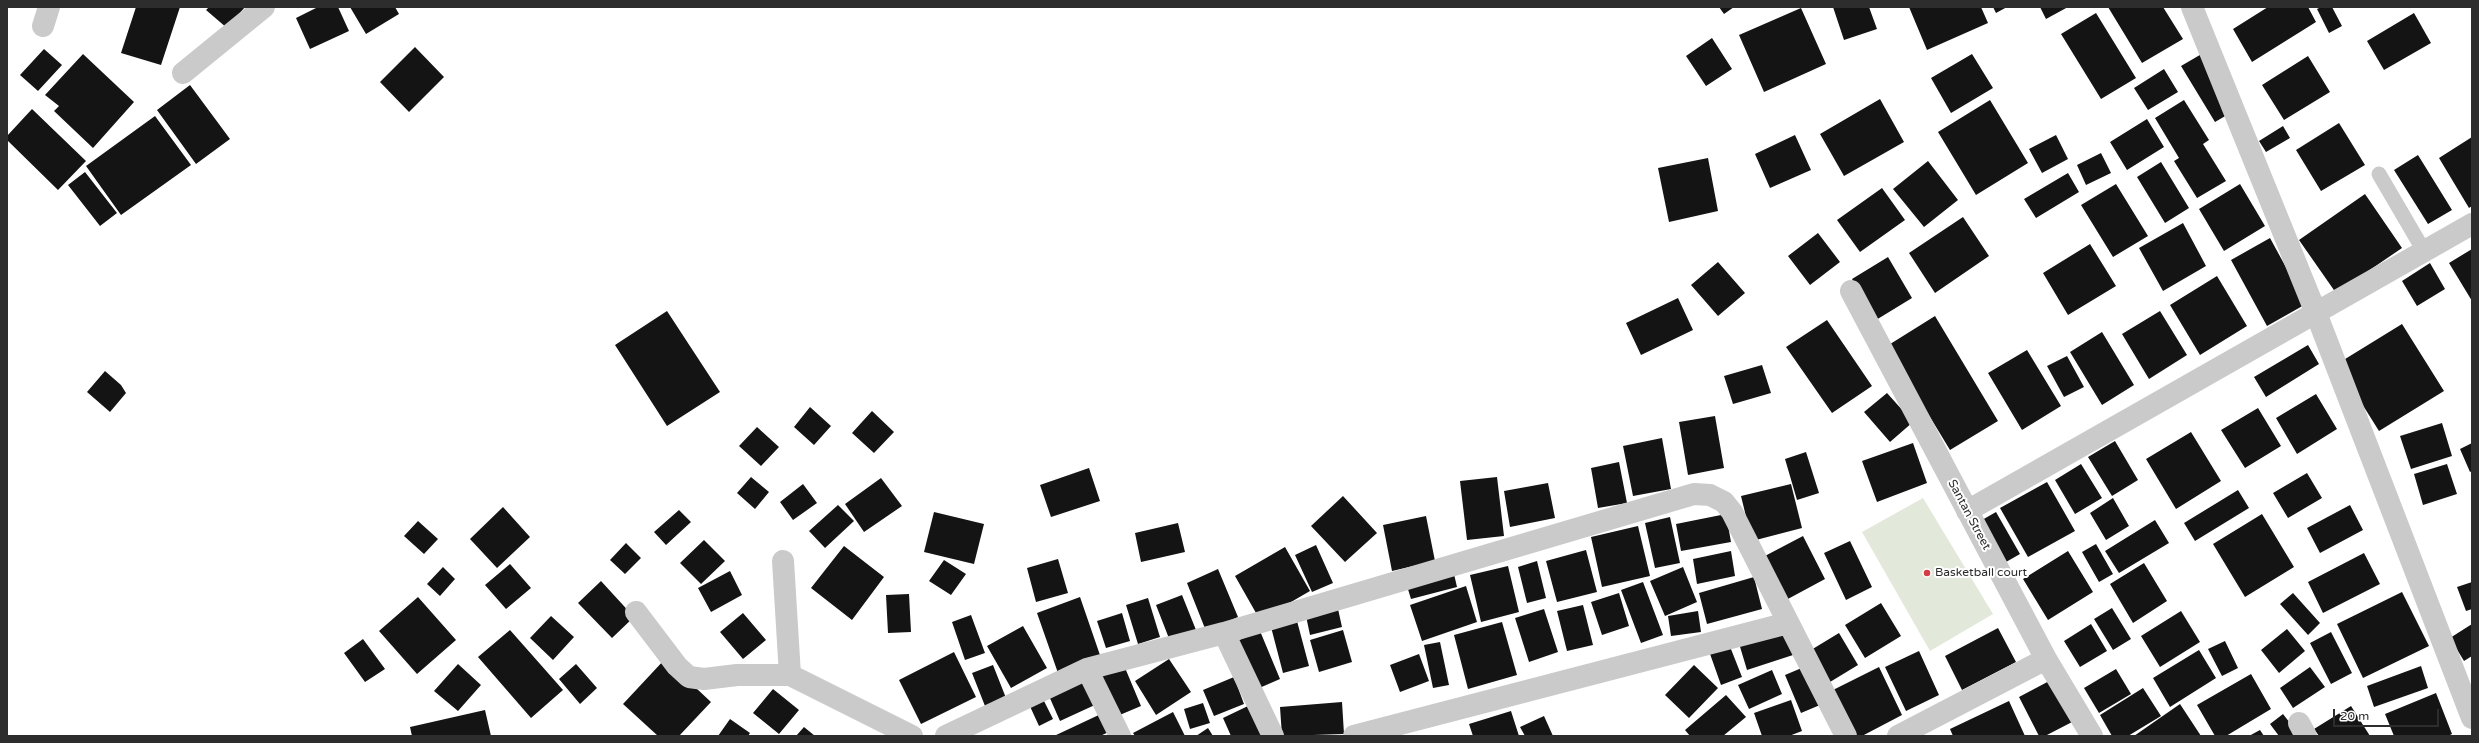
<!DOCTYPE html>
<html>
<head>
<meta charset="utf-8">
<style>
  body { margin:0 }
  #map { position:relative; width:2479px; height:743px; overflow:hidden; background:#fff; font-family:"Varela Round",sans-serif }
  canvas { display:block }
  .frame { position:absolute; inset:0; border:8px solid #2d2d2d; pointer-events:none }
  .scale { position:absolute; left:2333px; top:709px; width:106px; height:18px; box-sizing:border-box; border:2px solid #2d2d2d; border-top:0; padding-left:5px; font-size:12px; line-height:14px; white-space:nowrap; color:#2d2d2d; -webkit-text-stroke:3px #fff; paint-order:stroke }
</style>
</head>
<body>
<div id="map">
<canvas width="2479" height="743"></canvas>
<div class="frame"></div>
<div class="scale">20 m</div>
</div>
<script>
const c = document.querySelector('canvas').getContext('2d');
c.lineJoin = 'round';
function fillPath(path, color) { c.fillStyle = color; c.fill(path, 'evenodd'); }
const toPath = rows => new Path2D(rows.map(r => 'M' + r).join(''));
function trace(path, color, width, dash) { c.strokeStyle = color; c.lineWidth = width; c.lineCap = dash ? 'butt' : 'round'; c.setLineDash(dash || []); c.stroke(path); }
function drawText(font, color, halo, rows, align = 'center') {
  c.font = font + ' "Varela Round",sans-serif'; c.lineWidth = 4; c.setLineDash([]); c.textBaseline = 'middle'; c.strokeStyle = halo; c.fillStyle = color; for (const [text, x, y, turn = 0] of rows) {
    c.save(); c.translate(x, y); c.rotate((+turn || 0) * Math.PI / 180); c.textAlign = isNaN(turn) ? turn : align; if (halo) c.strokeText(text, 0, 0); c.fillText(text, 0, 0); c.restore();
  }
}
fillPath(toPath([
  [1923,498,1993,614,1930,651,1862,532]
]), '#e2e9db');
fillPath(toPath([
  [136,7,180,7,161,65,121,53],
  [209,7,245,7,227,28,206,10],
  [318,7,338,7,349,31,310,49,296,18],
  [350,7,395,7,399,14,366,34],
  [1719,7,1734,7,1724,14],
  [1833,7,1869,7,1877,29,1844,40],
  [1909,7,1981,7,1988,23,1927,50],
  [1993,7,2007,7,1996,13],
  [2040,7,2068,7,2046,19],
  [2108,7,2163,7,2183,39,2142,63],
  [2268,7,2308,7,2316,22,2252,62,2233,29],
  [2321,7,2332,7,2342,26,2329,33,2317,9],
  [1801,8,1826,64,1764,92,1739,35],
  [2096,13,2136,78,2101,99,2061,34],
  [2414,13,2431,43,2384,70,2367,41],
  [1712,38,1732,69,1706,86,1686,56],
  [415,47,444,77,409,112,380,82],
  [44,49,62,65,38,91,20,75],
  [2205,52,2239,108,2215,122,2181,66],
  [83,54,134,102,93,148,54,111,59,106,45,95],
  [1972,54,1993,88,1951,113,1931,78],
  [2308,56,2330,92,2284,120,2262,85],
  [2164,69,2178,92,2148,110,2134,88],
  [190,85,230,139,196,164,157,110],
  [1880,99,1904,142,1844,176,1820,134],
  [1990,100,2028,163,1976,195,1938,132],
  [2184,100,2209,140,2203,144,2226,181,2197,198,2174,161,2179,158,2155,118],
  [32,109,86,161,58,190,7,140,7,136],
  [155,116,191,165,121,215,86,166],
  [2147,119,2164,147,2127,170,2110,142],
  [2339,123,2365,165,2321,191,2296,150],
  [2283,126,2290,138,2266,152,2259,141],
  [1795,135,1811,170,1770,188,1755,154],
  [2056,135,2068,159,2042,173,2029,149],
  [2472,137,2472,206,2469,208,2439,158],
  [2101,153,2111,173,2086,185,2077,165],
  [2418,155,2452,210,2428,224,2394,170],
  [1708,158,1718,211,1669,222,1658,168],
  [1928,161,1958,200,1924,227,1893,189],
  [2161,162,2189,208,2165,223,2137,177],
  [85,172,117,213,100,226,68,185],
  [2068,173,2079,192,2036,218,2024,199],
  [2116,184,2148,236,2113,257,2081,205],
  [2240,184,2265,226,2224,251,2199,209],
  [1882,188,1905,220,1860,252,1837,220],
  [2365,194,2402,248,2336,293,2299,240],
  [1963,217,1989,256,1935,293,1909,253],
  [2183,223,2206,266,2163,291,2139,248],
  [1818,233,1840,262,1810,285,1788,256],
  [2270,238,2306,304,2267,326,2231,260],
  [2090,244,2116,286,2068,315,2043,273],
  [2472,249,2472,301,2449,263],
  [1888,257,1912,298,1876,320,1852,279],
  [1718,262,1745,293,1718,316,1691,285],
  [2430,263,2445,289,2417,306,2402,281],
  [2217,276,2247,326,2200,355,2170,305],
  [1678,298,1693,330,1641,355,1626,323],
  [667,311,720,392,667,426,615,345],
  [2160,311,2187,355,2149,379,2122,334],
  [1935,316,1998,421,1950,450,1887,346],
  [1827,320,1872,386,1832,413,1786,347],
  [2402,324,2444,391,2379,431,2337,364],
  [2102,332,2134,385,2102,405,2070,352],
  [2308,345,2319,364,2266,397,2254,377],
  [2027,350,2061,406,2022,430,1988,373],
  [2067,356,2084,387,2064,397,2047,366],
  [1762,365,1771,393,1733,404,1724,376],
  [105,371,121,385,126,393,110,412,87,392],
  [1887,393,1913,422,1890,442,1864,412],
  [2316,394,2337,429,2297,454,2276,418],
  [810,407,831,426,814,445,794,427],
  [2258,408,2281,446,2245,468,2221,430],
  [872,411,894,432,874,453,852,433],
  [1715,416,1724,468,1688,475,1679,422],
  [2442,423,2452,456,2411,469,2400,436],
  [757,427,779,447,761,466,739,446],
  [2191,432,2221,481,2176,509,2146,459],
  [1662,438,1671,489,1633,496,1623,446],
  [2115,441,2138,480,2112,496,2088,457],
  [1913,443,1927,483,1877,502,1862,461],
  [2472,443,2472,471,2470,472,2460,449],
  [1806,452,1819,493,1797,500,1785,459],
  [1619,462,1627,503,1598,508,1591,468],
  [2081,464,2102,498,2075,514,2055,480],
  [2447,464,2457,494,2423,505,2414,474],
  [1089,468,1100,501,1051,517,1040,485],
  [2307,473,2322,498,2288,518,2273,493],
  [751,477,769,492,755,509,737,493],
  [1497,477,1504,536,1467,540,1460,481],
  [881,478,902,506,864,532,845,504],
  [2047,482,2075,531,2028,557,2000,508],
  [1548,483,1555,518,1510,527,1504,491],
  [803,484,817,503,793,520,780,502],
  [1791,484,1802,528,1752,541,1741,496],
  [2238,490,2249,508,2195,541,2184,523],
  [1343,496,1377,533,1345,562,1311,526],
  [2113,498,2129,526,2106,540,2090,513],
  [838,505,854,521,825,548,809,531],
  [2350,505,2363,530,2320,553,2307,528],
  [503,507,530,537,497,568,470,539],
  [679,510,691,522,666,545,654,532],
  [934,512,984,524,974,564,924,552],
  [1996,512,2020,554,2006,562,1982,520],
  [1726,514,1731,542,1681,551,1676,524],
  [2262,514,2294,567,2245,597,2213,544],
  [1426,516,1435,561,1392,571,1383,525],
  [1670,517,1680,563,1655,568,1645,523],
  [2155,520,2169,543,2119,573,2105,551],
  [418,521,438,539,424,554,404,536],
  [1178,523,1185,552,1141,562,1135,533],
  [1638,526,1650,576,1602,587,1591,537],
  [1803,536,1825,579,1786,600,1763,557],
  [704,540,725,561,701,584,680,563],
  [1850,541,1872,587,1846,600,1824,553],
  [626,543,641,558,625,574,610,560],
  [2096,544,2113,574,2099,582,2082,552],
  [1316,545,1333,583,1312,592,1295,555],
  [844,546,884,577,852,620,811,588],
  [1285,547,1310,591,1260,620,1235,576],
  [1586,550,1597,592,1557,602,1546,561],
  [1731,551,1735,576,1697,584,1693,559],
  [2068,551,2093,592,2048,620,2023,579],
  [2364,553,2380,584,2323,613,2308,582],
  [1058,559,1068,593,1036,602,1027,568],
  [944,560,966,574,951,595,929,581],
  [1537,561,1546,598,1527,603,1518,567],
  [2144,563,2167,601,2133,623,2110,584],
  [510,564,531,588,506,609,485,585],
  [1508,566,1519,612,1481,622,1470,575],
  [443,567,455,579,440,596,427,584],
  [1683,567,1697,602,1665,616,1650,581],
  [1218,569,1238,617,1206,631,1187,583],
  [730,571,742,595,711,612,698,588],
  [1454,574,1457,587,1411,599,1407,586],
  [1754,577,1762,609,1707,624,1699,593],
  [601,581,634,617,612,638,578,603],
  [1643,582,1663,635,1641,643,1621,590],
  [2472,582,2472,609,2466,611,2457,587],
  [1466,586,1477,622,1422,641,1410,605],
  [2402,592,2429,646,2363,678,2337,624],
  [1619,593,1629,626,1602,635,1591,602],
  [2293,593,2320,623,2308,635,2280,604],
  [909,594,911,632,888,633,886,595],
  [1182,595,1196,630,1170,641,1156,605],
  [418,597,456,640,417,674,379,631],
  [1080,597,1101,658,1058,673,1037,613],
  [1148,598,1160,637,1138,644,1126,605],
  [1881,603,1901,636,1865,658,1845,625],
  [1583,605,1593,645,1567,651,1557,611],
  [2112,608,2131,639,2113,650,2094,619],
  [1338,609,1342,627,1310,635,1306,616],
  [1544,609,1558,652,1529,662,1515,618],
  [1698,611,1701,632,1671,636,1668,616],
  [2181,611,2200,642,2160,667,2141,636],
  [743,613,766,640,743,659,720,632],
  [1122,613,1130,641,1106,648,1097,621],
  [971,615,985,653,965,660,952,622],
  [551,616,574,637,553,660,530,638],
  [1297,621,1309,666,1283,673,1271,627],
  [1502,622,1517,675,1468,689,1454,635],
  [2091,624,2107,651,2080,667,2064,641],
  [2472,624,2472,656,2464,661,2450,638],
  [1784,625,1793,655,1747,670,1738,640],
  [1023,626,1047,668,1011,688,987,646],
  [1998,628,2016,662,1962,690,1945,656],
  [2287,629,2305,651,2279,673,2261,650],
  [510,630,563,690,531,718,478,657],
  [1343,630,1352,662,1319,672,1310,640],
  [1260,631,1280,679,1257,689,1237,641],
  [2331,632,2352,673,2331,684,2310,643],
  [1839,633,1858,665,1830,682,1811,650],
  [363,639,385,669,365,682,344,653],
  [2225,641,2238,668,2222,676,2208,649],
  [1440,642,1449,685,1433,688,1424,645],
  [1729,644,1742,677,1721,685,1709,651],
  [2199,650,2216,678,2170,707,2153,678],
  [1919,651,1939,695,1906,711,1885,667],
  [954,652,976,697,921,724,899,680],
  [1419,654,1429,681,1400,692,1390,665],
  [665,659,711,702,679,736,658,736,623,704],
  [1169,659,1191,692,1156,715,1135,681],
  [1123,663,1141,706,1115,717,1097,675],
  [458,664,481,685,458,711,434,691],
  [576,664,597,688,580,704,559,679],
  [993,665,1006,698,985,706,972,673],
  [1694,665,1718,688,1689,718,1665,695],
  [2421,666,2428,688,2374,707,2367,686],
  [1804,667,1820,705,1801,713,1785,675],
  [1879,667,1902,715,1862,736,1853,736,1831,691],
  [2310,667,2325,687,2293,708,2280,688],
  [2116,669,2131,694,2099,713,2084,688],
  [1772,670,1782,694,1749,709,1738,685],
  [2251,674,2271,709,2226,736,2215,736,2197,705],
  [1234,677,1244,704,1214,716,1203,690],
  [1085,679,1097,704,1060,721,1049,696],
  [2053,679,2074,721,2045,736,2039,736,2019,697],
  [2143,688,2161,716,2128,736,2112,736,2100,715],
  [773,689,799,710,779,734,753,713],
  [2436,693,2452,734,2448,736,2394,736,2385,714],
  [1041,695,1053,719,1039,726,1028,702],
  [1726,695,1746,717,1723,736,1690,736,1685,730],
  [1791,700,1802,731,1789,736,1762,736,1754,713],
  [2009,701,2025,736,1953,736,1950,729],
  [1342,702,1344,734,1282,736,1280,707],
  [1203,703,1210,723,1190,729,1184,709],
  [2180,704,2201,736,2134,736],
  [1250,705,1264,736,1231,736,1223,718],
  [2351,706,2370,736,2319,736,2314,729],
  [485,710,491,736,412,736,410,727],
  [1511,711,1519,736,1473,736,1469,724],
  [1173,712,1185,736,1135,736,1133,733],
  [1103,713,1111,731,1100,736,1054,736],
  [2283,714,2300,736,2279,736,2270,724],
  [1544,716,1553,736,1525,736,1520,727],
  [730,719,750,733,748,736,718,736],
  [804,727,815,736,796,736],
  [1208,728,1213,736,1196,736],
  [2260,730,2264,736,2249,736]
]), '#141414');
trace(toPath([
  [2379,174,2424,251]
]), '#cacaca', 15);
trace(toPath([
  [2192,7,2316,313,2472,718],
  [43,26,49,7],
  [183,73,264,7],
  [1851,291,2046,659,2092,736],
  [1967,511,2472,224],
  [783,561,790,675],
  [636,612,677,666,689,677,704,679,737,675,790,675,912,736],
  [1224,633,1273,736],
  [1087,669,1120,736],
  [2299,723,2306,736],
  [946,736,1087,669,1224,633,1694,494,1710,495,1724,502,1732,512,1846,736],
  [1354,736,1788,623],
  [1898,736,2046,659]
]), '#cacaca', 22);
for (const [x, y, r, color] of [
  [1927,573,4,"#d63c45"]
]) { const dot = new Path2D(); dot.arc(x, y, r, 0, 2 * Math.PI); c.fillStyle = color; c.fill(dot); trace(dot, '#fff', 1.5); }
drawText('12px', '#2d2d2d', '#fff', [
  ["Santan Street",1969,515,62]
]);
drawText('12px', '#2d2d2d', '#fff', [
  ["Basketball court",1935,573]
], 'left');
</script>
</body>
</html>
